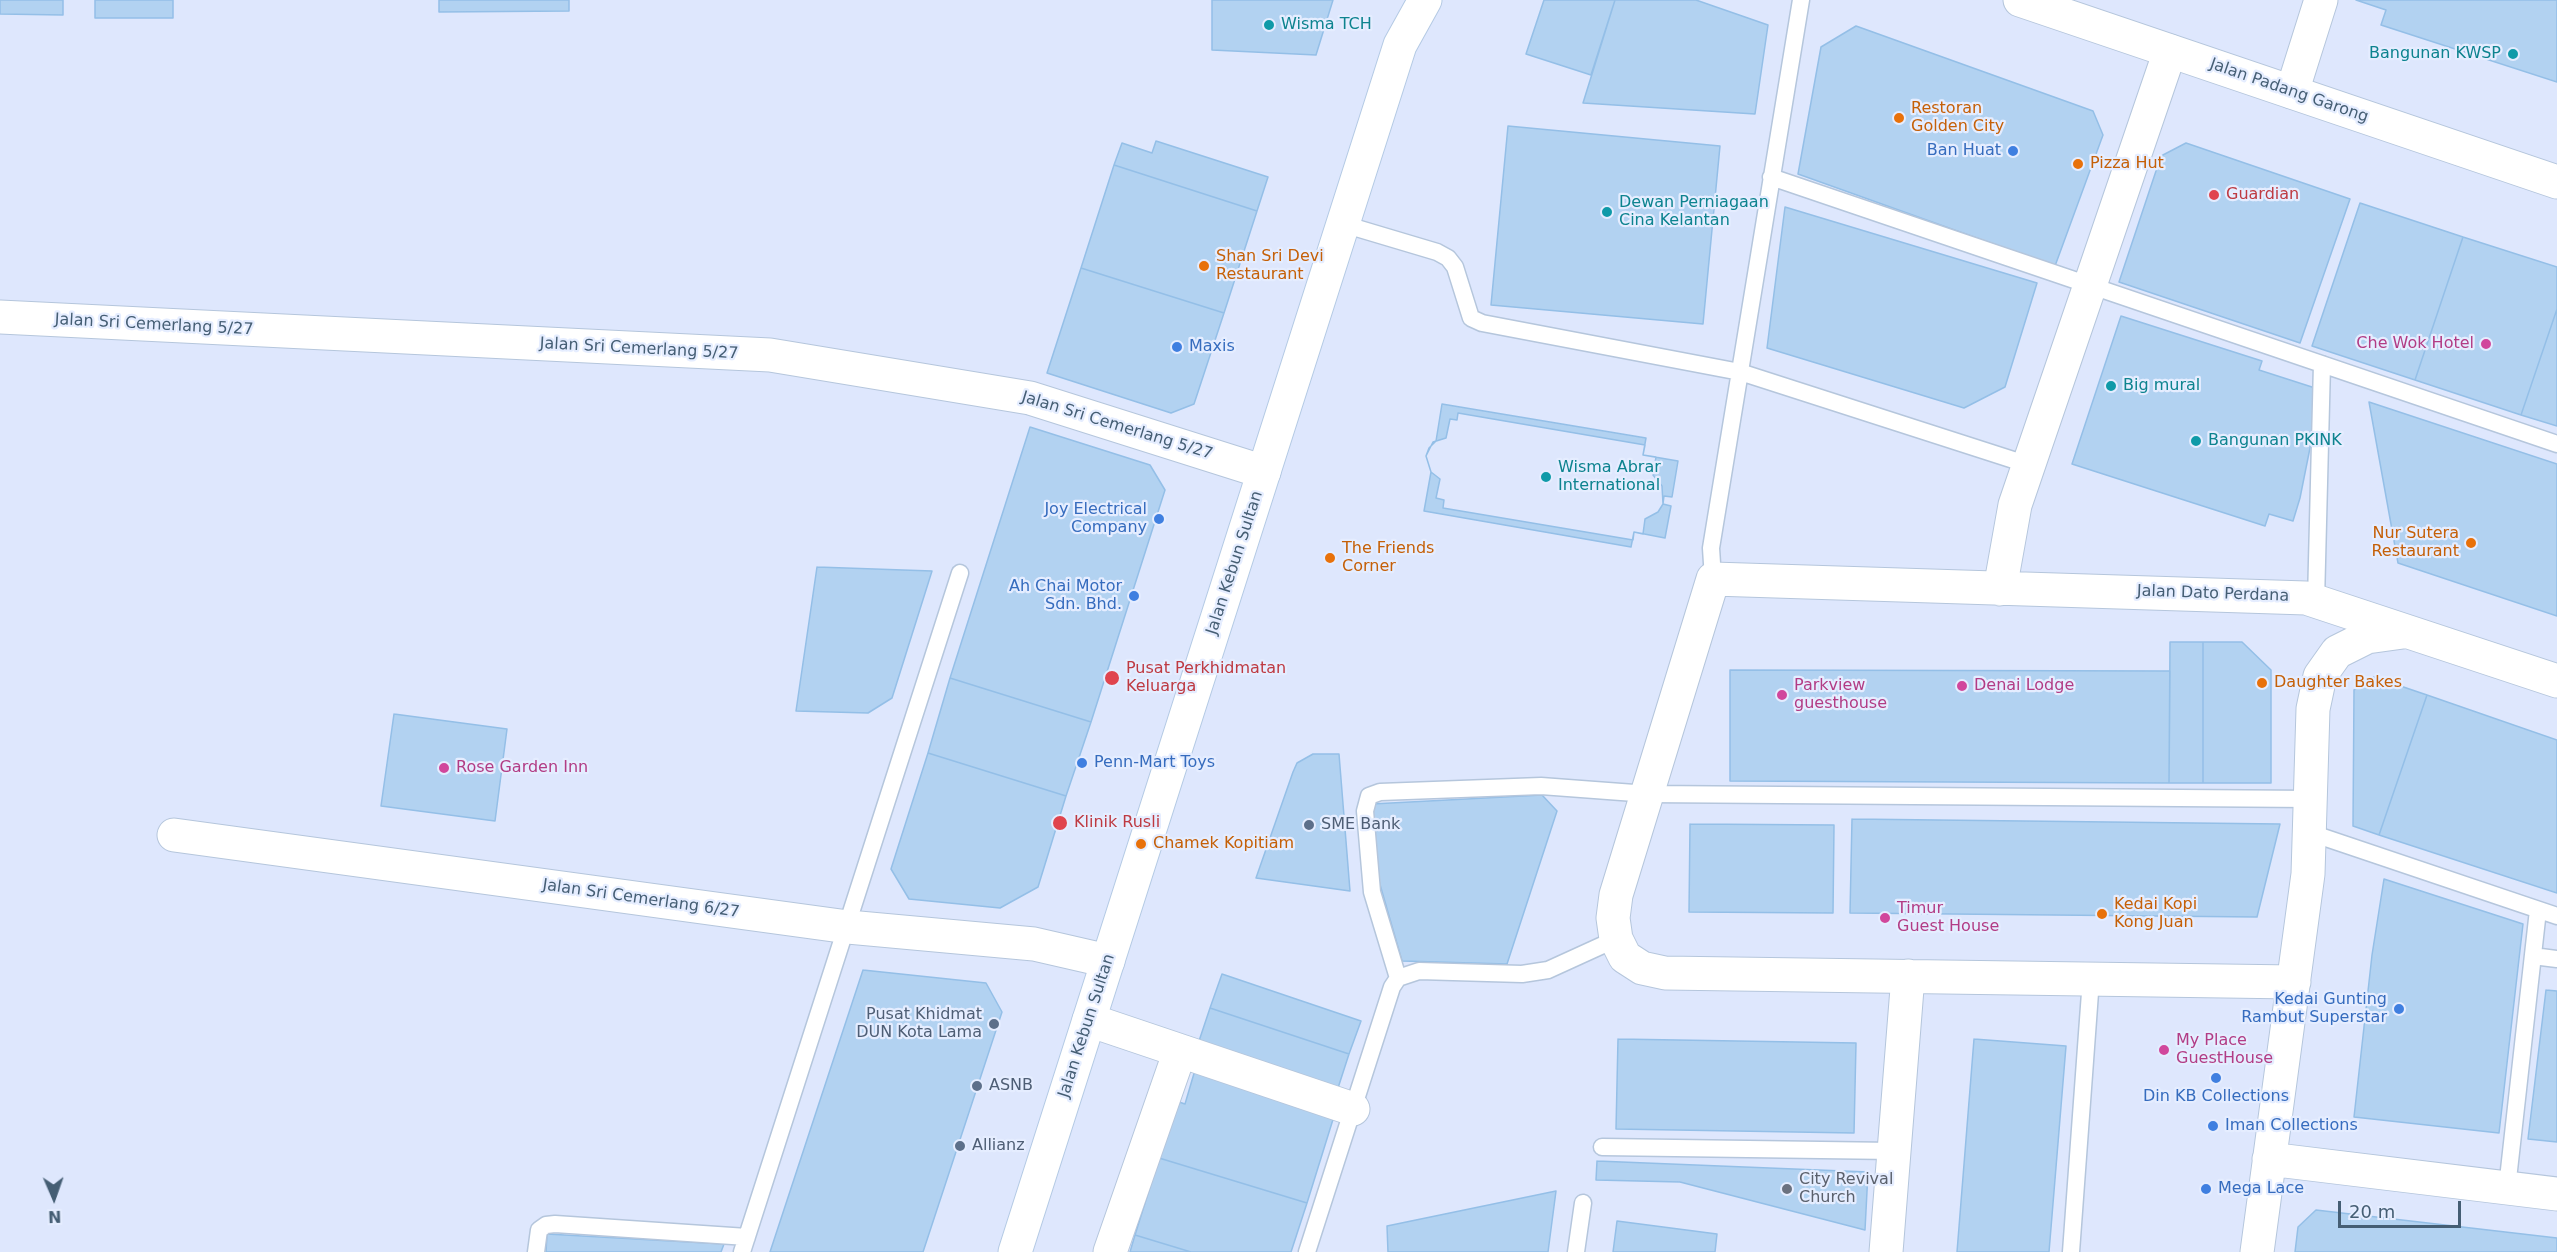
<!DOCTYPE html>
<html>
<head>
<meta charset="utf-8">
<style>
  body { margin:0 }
  #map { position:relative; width:2557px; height:1252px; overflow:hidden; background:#dee7fd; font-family:"DejaVu Sans",sans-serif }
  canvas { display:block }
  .north { position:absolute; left:24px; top:1168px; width:60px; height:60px; -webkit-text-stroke:4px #e5edff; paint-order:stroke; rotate:178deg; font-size:16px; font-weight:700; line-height:24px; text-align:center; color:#455e74 }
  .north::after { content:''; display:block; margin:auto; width:21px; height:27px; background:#455e74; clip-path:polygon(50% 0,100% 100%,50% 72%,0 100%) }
  .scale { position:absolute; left:2338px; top:1201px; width:123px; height:27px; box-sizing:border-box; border:3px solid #455e74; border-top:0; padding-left:8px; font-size:18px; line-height:21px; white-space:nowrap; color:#455e74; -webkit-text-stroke:4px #e5edff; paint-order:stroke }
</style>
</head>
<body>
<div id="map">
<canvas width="2557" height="1252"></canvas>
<div class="north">N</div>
<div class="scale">20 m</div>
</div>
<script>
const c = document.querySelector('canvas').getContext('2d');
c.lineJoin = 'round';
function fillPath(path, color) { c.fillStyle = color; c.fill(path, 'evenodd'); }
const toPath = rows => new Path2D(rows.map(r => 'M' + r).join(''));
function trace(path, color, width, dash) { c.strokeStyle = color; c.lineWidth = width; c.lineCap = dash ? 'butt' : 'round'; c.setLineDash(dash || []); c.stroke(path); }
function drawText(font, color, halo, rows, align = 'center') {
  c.font = font + ' "DejaVu Sans",sans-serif'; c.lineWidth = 4.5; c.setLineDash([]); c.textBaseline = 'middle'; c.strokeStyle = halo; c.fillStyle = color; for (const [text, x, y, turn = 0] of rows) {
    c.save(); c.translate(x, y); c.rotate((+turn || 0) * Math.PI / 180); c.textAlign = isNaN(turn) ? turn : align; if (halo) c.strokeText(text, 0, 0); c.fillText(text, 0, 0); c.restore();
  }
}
const building = toPath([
  [0,0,63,0,63,15,0,14,0,0],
  [95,0,173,0,173,18,95,18,95,0],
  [439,0,569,0,569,11,439,12,439,0],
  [1212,0,1333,0,1316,55,1212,50,1212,0],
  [1544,0,1615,0,1591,75,1526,54,1544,0],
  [1615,0,1696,0,1768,25,1755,114,1583,103,1615,0],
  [2356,0,2557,0,2557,82,2381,25,2386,10,2356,0],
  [1856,26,2093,111,2103,135,2055,266,1798,174,1821,47,1856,26],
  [1508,126,1720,146,1703,324,1491,305,1508,126],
  [1156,141,1268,177,1257,211,1114,165,1122,143,1152,153,1156,141],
  [2186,143,2350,199,2300,343,2119,282,2161,156,2186,143],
  [1114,165,1257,211,1224,313,1081,268,1114,165],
  [2360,203,2463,237,2415,380,2312,346,2360,203],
  [1785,207,2037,283,2005,387,1964,408,1767,348,1785,207],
  [2463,237,2557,267,2557,309,2521,415,2415,380,2463,237],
  [1081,268,1224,313,1194,404,1171,413,1047,373,1081,268],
  [2557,309,2557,426,2521,415,2557,309],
  [2121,316,2262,361,2259,370,2315,388,2316,418,2300,498,2293,521,2269,514,2265,526,2072,464,2121,316],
  [2369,402,2557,464,2557,616,2398,563,2369,402],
  [1442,404,1646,438,1643,455,1678,461,1672,497,1664,496,1663,504,1671,506,1665,538,1634,532,1631,547,1424,511,1431,472,1426,456,1429,448,1436,441,1442,404],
  [1458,413,1645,445,1643,455,1656,457,1653,475,1662,486,1663,504,1658,512,1645,519,1643,534,1634,532,1633,540,1443,508,1444,500,1436,498,1440,479,1431,472,1426,456,1433,442,1446,438,1450,419,1457,420,1458,413],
  [1030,427,1150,465,1165,490,1091,722,950,678,1030,427],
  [817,567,932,571,892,698,868,713,796,711,817,567],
  [2170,642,2203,642,2203,783,2169,783,2170,642],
  [2203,642,2242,642,2271,670,2271,783,2203,783,2203,642],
  [1730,670,2170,671,2169,783,1730,781,1730,670],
  [2374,677,2427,695,2379,835,2353,826,2354,690,2374,677],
  [950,678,1091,722,1066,796,928,753,950,678],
  [2427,695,2557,740,2557,893,2379,835,2427,695],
  [394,714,507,729,495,821,381,806,394,714],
  [928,753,1066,796,1038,887,1000,908,909,899,891,869,928,753],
  [1313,754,1339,754,1350,891,1256,878,1293,772,1297,763,1313,754],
  [1542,795,1557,811,1507,964,1402,961,1379,881,1372,804,1542,795],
  [1852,819,2280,824,2257,917,1850,913,1852,819],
  [1690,824,1834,825,1833,913,1689,912,1690,824],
  [2384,879,2523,924,2499,1133,2354,1117,2372,955,2384,879],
  [863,970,986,983,1002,1012,923,1252,770,1252,863,970],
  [1222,974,1361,1021,1349,1054,1210,1008,1222,974],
  [2546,990,2557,991,2557,1142,2528,1139,2546,990],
  [1210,1008,1349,1054,1338,1088,1199,1041,1210,1008],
  [1618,1039,1856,1043,1854,1133,1616,1129,1618,1039],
  [1974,1039,2066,1046,2049,1252,1957,1252,1974,1039],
  [1195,1070,1335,1113,1307,1203,1159,1158,1176,1101,1185,1104,1195,1070],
  [1159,1158,1307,1203,1291,1252,1191,1252,1135,1235,1159,1158],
  [1597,1161,1868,1172,1865,1230,1680,1182,1596,1180,1597,1161],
  [1556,1191,1548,1252,1388,1252,1387,1226,1556,1191],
  [2316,1210,2557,1238,2557,1252,2295,1252,2298,1227,2316,1210],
  [1617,1221,1717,1234,1715,1252,1613,1252,1617,1221],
  [547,1234,724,1244,721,1252,546,1252,547,1234],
  [1135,1235,1191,1252,1130,1252,1135,1235]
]);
fillPath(building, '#b2d2f1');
trace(building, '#94bfe7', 1.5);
const service = toPath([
  [1771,177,2557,444],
  [1343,224,1437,252,1448,258,1455,267,1471,318,1482,323,1740,372,2029,465],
  [1713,579,1711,548,1801,0],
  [2316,601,2322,364],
  [2311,833,2557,916],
  [2533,956,2557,959],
  [1398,978,1372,892,1365,811,1369,796,1380,792,1541,786,1648,794,2312,799],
  [1602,1147,1894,1151],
  [2507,1188,2538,910],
  [536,1252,539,1230,546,1225,555,1224,747,1237],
  [742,1252,960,573],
  [1307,1252,1392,987,1398,978,1419,971,1522,974,1548,970,1616,939],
  [1576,1252,1583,1203],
  [2071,1252,2091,979]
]);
const minor = toPath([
  [2292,92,2321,0],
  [0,317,770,355,1030,398,1264,472],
  [2000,589,2015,505,2170,51],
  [174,835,848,927,1034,944,1108,961],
  [2294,982,1665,973,1642,968,1625,957,1616,939,1613,918,1616,895,1713,579,2306,598,2557,681],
  [1089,1020,1353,1109],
  [2269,1159,2557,1194],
  [1110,1252,1180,1051],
  [1886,1252,1908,976],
  [2257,1252,2308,874,2313,709,2320,676,2337,652,2367,637,2403,632]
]);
const tertiary = toPath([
  [2020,0,2557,182]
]);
const secondary = toPath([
  [1015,1252,1400,45,1425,0]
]);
trace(service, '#b5c6dc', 19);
trace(minor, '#b5c6dc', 35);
trace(tertiary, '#b5c6dc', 35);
trace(secondary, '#b4cae4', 35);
trace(service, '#fff', 16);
trace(minor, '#fff', 33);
trace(tertiary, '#fff', 33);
trace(secondary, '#fff', 33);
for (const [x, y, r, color] of [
  [1269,25,6,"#0f9aa8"],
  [2513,54,6,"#0f9aa8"],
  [1899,118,6,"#e8710a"],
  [2013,151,6,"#3f7fe0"],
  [2078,164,6,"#e8710a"],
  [2214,195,6,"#e0444e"],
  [1607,212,6,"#0f9aa8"],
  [1204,266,6,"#e8710a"],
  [2486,344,6,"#d1479c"],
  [1177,347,6,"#3f7fe0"],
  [2111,386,6,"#0f9aa8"],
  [2196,441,6,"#0f9aa8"],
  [1546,477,6,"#0f9aa8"],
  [1159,519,6,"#3f7fe0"],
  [2471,543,6,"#e8710a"],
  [1330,558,6,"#e8710a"],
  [1134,596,6,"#3f7fe0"],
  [1112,678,8,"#e0444e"],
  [2262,683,6,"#e8710a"],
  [1962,686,6,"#d1479c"],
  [1782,695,6,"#d1479c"],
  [1082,763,6,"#3f7fe0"],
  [444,768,6,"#d1479c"],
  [1060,823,8,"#e0444e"],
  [1309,825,6,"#5c6f8a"],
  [1141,844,6,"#e8710a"],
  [2102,914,6,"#e8710a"],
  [1885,918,6,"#d1479c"],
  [2399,1009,6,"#3f7fe0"],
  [994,1024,6,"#5c6f8a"],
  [2164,1050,6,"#d1479c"],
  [2216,1078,6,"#3f7fe0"],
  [977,1086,6,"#5c6f8a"],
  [2213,1126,6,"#3f7fe0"],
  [960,1146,6,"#5c6f8a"],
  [1787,1189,6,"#6b7280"],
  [2206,1189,6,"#3f7fe0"]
]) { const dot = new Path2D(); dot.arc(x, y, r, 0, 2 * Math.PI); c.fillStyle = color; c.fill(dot); trace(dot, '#e5edff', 2); }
drawText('16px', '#0d838f', '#e5edff', [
  ["Wisma TCH",1281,25],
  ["Bangunan KWSP",2501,54,"right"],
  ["Dewan Perniagaan",1619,203],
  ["Cina Kelantan",1619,221],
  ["Big mural",2123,386],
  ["Bangunan PKINK",2208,441],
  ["Wisma Abrar",1558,468],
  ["International",1558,486]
], 'left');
drawText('16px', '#455e74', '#e5edff', [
  ["Jalan Padang Garong",2289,91,19],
  ["Jalan Sri Cemerlang 5/27",154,325,3],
  ["Jalan Sri Cemerlang 5/27",639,349,3],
  ["Jalan Sri Cemerlang 5/27",1117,426,17],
  ["Jalan Kebun Sultan",1235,563,-72],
  ["Jalan Dato Perdana",2213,594,2],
  ["Jalan Sri Cemerlang 6/27",641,899,8],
  ["Jalan Kebun Sultan",1087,1026,-72]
]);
drawText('16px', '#c56008', '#e5edff', [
  ["Restoran",1911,109],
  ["Golden City",1911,127],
  ["Pizza Hut",2090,164],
  ["Shan Sri Devi",1216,257],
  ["Restaurant",1216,275],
  ["Nur Sutera",2459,534,"right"],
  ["Restaurant",2459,552,"right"],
  ["The Friends",1342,549],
  ["Corner",1342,567],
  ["Daughter Bakes",2274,683],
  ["Chamek Kopitiam",1153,844],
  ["Kedai Kopi",2114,905],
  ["Kong Juan",2114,923]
], 'left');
drawText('16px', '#366cbe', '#e5edff', [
  ["Ban Huat",2001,151],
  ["Maxis",1189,347,"left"],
  ["Joy Electrical",1147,510],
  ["Company",1147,528],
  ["Ah Chai Motor",1122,587],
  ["Sdn. Bhd.",1122,605],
  ["Penn-Mart Toys",1094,763,"left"],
  ["Kedai Gunting",2387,1000],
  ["Rambut Superstar",2387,1018],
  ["Din KB Collections",2216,1097,"center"],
  ["Iman Collections",2225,1126,"left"],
  ["Mega Lace",2218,1189,"left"]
], 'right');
drawText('16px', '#be3a42', '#e5edff', [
  ["Guardian",2226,195],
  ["Pusat Perkhidmatan",1126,669],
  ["Keluarga",1126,687],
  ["Klinik Rusli",1074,823]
], 'left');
drawText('16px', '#b23c85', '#e5edff', [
  ["Che Wok Hotel",2474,344,"right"],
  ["Parkview",1794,686],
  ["guesthouse",1794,704],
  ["Denai Lodge",1974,686],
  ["Rose Garden Inn",456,768],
  ["Timur",1897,909],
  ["Guest House",1897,927],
  ["My Place",2176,1041],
  ["GuestHouse",2176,1059]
], 'left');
drawText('16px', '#4e5e75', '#e5edff', [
  ["SME Bank",1321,825],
  ["Pusat Khidmat",982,1015,"right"],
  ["DUN Kota Lama",982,1033,"right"],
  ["ASNB",989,1086],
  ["Allianz",972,1146]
], 'left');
drawText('16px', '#5b616d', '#e5edff', [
  ["City Revival",1799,1180],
  ["Church",1799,1198]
], 'left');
</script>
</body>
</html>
